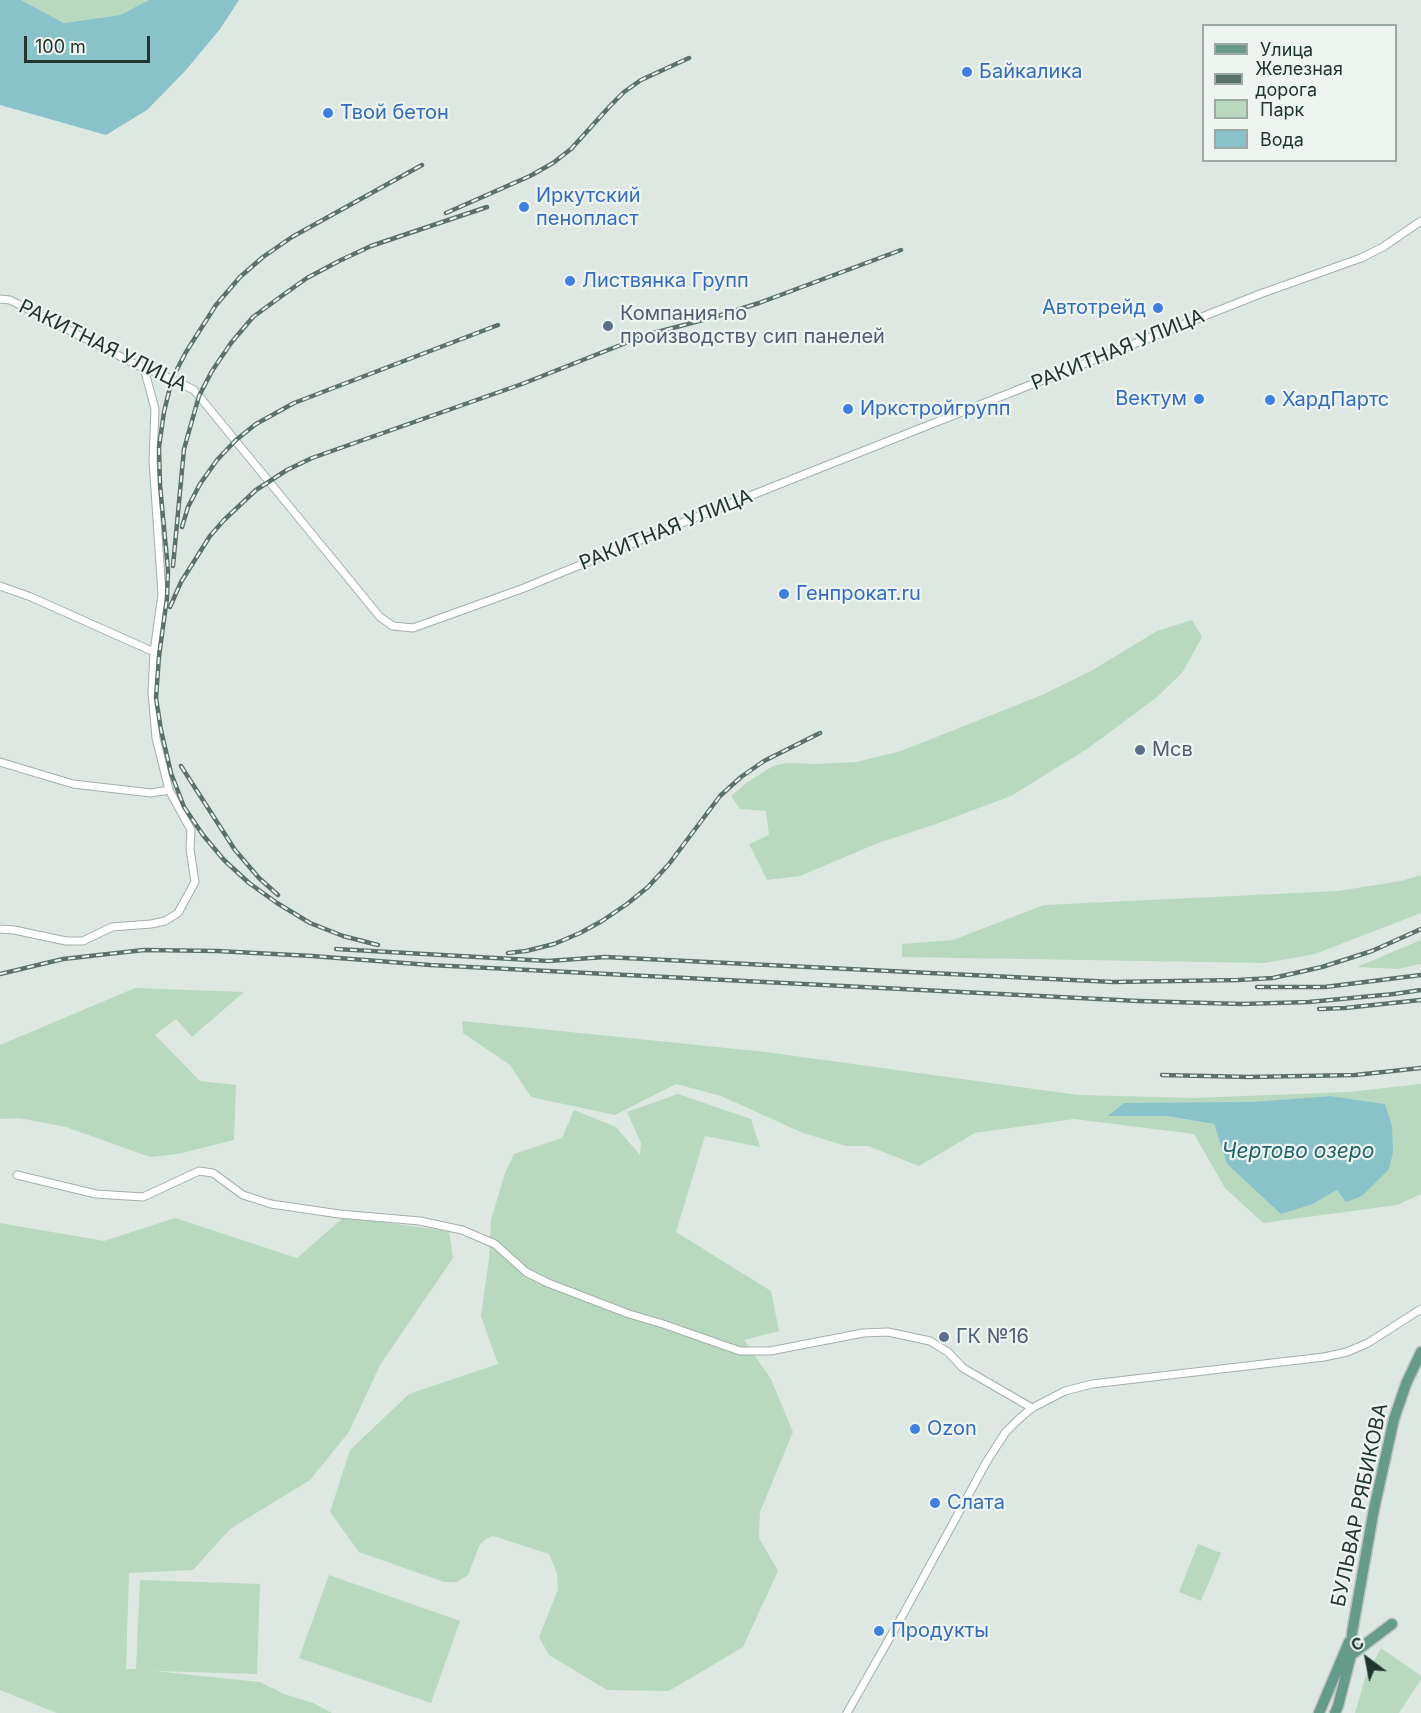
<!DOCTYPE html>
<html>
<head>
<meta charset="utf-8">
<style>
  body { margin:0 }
  #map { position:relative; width:1421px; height:1713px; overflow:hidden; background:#dee8e3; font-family:Inter,sans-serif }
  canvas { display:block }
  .legend { position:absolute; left:1202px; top:24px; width:195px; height:138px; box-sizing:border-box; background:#eef5f1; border:2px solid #9ca9a4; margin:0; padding:8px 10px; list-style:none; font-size:18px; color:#213630 }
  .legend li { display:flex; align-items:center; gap:12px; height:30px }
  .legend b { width:30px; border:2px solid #9ca9a4 }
  .north { position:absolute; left:1337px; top:1629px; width:60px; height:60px; -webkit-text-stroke:4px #eef5f1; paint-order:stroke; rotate:328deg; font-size:16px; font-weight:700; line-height:24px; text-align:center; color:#213630 }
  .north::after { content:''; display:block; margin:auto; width:21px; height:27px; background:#213630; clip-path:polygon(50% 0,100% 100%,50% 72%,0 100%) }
  .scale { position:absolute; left:24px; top:36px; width:126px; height:27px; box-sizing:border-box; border:3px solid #213630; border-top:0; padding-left:8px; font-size:18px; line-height:21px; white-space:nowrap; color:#213630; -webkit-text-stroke:4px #eef5f1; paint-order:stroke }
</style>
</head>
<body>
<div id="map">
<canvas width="1421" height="1713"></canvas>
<ul class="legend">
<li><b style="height:8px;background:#669a8b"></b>Улица</li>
<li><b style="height:8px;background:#5b726b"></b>Железная дорога</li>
<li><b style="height:16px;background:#b8d8c0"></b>Парк</li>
<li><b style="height:16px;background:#8ac2c9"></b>Вода</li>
</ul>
<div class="north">С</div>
<div class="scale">100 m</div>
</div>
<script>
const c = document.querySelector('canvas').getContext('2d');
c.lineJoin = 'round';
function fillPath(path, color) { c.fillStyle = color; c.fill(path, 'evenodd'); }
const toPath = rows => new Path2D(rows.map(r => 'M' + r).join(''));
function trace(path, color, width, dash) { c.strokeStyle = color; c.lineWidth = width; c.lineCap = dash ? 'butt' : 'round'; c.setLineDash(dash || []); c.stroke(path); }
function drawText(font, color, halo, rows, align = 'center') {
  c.font = font + ' Inter,sans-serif'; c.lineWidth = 4.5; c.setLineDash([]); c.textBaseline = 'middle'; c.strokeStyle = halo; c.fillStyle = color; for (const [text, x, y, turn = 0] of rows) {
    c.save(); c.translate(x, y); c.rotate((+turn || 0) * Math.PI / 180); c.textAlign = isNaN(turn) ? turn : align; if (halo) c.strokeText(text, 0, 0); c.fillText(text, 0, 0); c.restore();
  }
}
fillPath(toPath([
  [21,0,149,0,120,15,64,23],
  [1192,620,1202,637,1182,673,1157,697,1087,749,1011,796,936,824,878,843,800,876,767,880,749,844,769,835,766,811,740,809,731,796,749,781,773,766,787,763,815,764,856,762,901,751,1042,695,1091,671,1157,631],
  [1421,875,1421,913,1315,954,1265,963,902,957,902,944,953,940,1044,905,1338,891,1401,881],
  [1421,940,1421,964,1398,969,1357,967],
  [135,988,244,992,192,1037,176,1019,155,1035,200,1081,236,1085,234,1140,178,1154,150,1157,66,1127,19,1118,0,1119,0,1045],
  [462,1021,766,1052,1078,1095,1193,1098,1348,1092,1421,1084,1421,1194,1397,1205,1263,1223,1225,1188,1194,1134,1074,1119,975,1133,919,1166,868,1146,846,1146,803,1133,721,1096,676,1084,615,1115,531,1097,510,1065,463,1033],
  [1330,1096,1385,1104,1337,1190,1313,1204,1281,1213,1227,1164,1214,1124,1167,1116,1109,1116],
  [678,1094,751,1119,760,1147,705,1136,676,1232,771,1291,779,1331,744,1340,771,1379,793,1432,760,1512,759,1538,778,1571,743,1647,669,1691,607,1690,549,1655,539,1637,558,1589,557,1573,549,1554,493,1536,486,1539,480,1544,468,1575,457,1582,444,1582,359,1552,330,1512,350,1450,409,1394,498,1364,481,1316,489,1259,491,1220,505,1173,514,1154,562,1138,574,1110,616,1127,640,1155,641,1143,627,1112],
  [344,1217,449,1231,453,1258,380,1365,349,1432,310,1480,230,1529,193,1570,129,1573,126,1669,136,1669,140,1580,260,1584,257,1674,154,1671,260,1682,284,1694,313,1703,332,1713,57,1713,0,1690,0,1223,104,1241,175,1218,297,1258],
  [1198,1544,1221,1553,1201,1601,1179,1592],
  [329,1575,460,1621,431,1703,299,1658],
  [1381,1648,1421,1676,1421,1679,1399,1713,1355,1713,1365,1678]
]), '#b8d8c0');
fillPath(toPath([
  [0,0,21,0,64,23,120,15,149,0,239,0,220,29,186,70,147,110,106,135,0,105],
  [1330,1096,1385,1104,1392,1126,1393,1152,1389,1169,1362,1196,1346,1202,1337,1190,1313,1204,1281,1214,1227,1164,1214,1124,1167,1116,1108,1116,1124,1103,1254,1102]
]), '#8ac2c9');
const minor = toPath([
  [0,299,10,300,137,365,172,379,194,390,380,617,393,626,413,628,524,588,694,518,1260,294,1361,258,1383,247,1421,221],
  [0,586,31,597,154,652],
  [0,762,73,784,151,793,169,790],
  [0,929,14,930,66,941,83,941,112,927,151,924,165,921,178,913,195,882,190,849,191,830,169,790,156,738,152,692,154,652,162,594,153,460,155,409,144,368],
  [17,1175,96,1194,143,1197,199,1171,213,1173,243,1195,271,1204,339,1214,420,1221,462,1230,495,1244,526,1272,548,1283,629,1314,663,1324,740,1351,770,1351,863,1333,888,1332,930,1341,948,1352,963,1368,1032,1408],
  [847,1713,905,1611,987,1461,1005,1433,1020,1418,1032,1408,1065,1391,1092,1384,1324,1357,1347,1352,1368,1343,1421,1309]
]);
const primary = toPath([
  [1351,1655,1392,1624],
  [1319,1713,1349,1642],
  [1335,1713,1338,1706,1351,1655,1352,1633,1374,1509,1394,1419,1406,1384,1421,1352]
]);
trace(minor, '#a2afaa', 9);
trace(primary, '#bcc3c1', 13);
trace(minor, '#fff', 7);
trace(primary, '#669a8b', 10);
const rail = toPath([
  [446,213,530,176,553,163,571,149,610,106,624,92,641,80,689,58],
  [182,527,188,507,200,484,217,460,236,440,256,424,294,403,498,325],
  [173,566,184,449,199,396,212,371,231,343,253,317,283,295,307,278,339,261,371,246,487,207],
  [170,607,181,582,210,536,224,520,256,490,287,470,312,458,522,384,646,335,718,316,759,303,901,250],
  [181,766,235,850,259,878,278,895],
  [378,945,343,936,310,923,277,903,249,883,224,860,203,835,184,807,171,773,161,730,156,698,159,656,167,598,168,570,160,485,159,447,164,412,172,379,186,352,216,305,240,277,263,257,292,237,422,165],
  [336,949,548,961,605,957,1113,982,1238,980,1273,978,1322,967,1372,951,1421,929],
  [508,953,526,951,554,944,580,933,602,921,627,904,648,887,669,864,720,796,741,777,764,761,820,733],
  [0,974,63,959,144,950,217,951,312,956,430,965,1138,1001,1242,1004,1309,1002,1394,994,1421,990],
  [1257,987,1325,987,1421,975],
  [1319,1009,1345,1008,1421,1000],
  [1162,1075,1249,1077,1355,1075,1421,1068]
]);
trace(rail, '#5b726b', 4.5);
trace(rail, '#eef5f1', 2, [7]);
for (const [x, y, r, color] of [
  [967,72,6,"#3f7fe0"],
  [328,113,6,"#3f7fe0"],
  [524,207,6,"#3f7fe0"],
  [570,281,6,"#3f7fe0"],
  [1158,308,6,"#3f7fe0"],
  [608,326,6,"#5c6f8a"],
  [1199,399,6,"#3f7fe0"],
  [1270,400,6,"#3f7fe0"],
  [848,409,6,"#3f7fe0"],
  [784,594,6,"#3f7fe0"],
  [1140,750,6,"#5c6f8a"],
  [944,1337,6,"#5c6f8a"],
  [915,1429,6,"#3f7fe0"],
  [935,1503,6,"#3f7fe0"],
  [879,1631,6,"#3f7fe0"]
]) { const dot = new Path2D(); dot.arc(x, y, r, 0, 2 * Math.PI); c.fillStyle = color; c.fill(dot); trace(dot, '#eef5f1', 2); }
drawText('20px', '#366cbe', '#eef5f1', [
  ["Байкалика",979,72],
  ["Твой бетон",340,113],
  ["Иркутский",536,196],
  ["пенопласт",536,219],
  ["Листвянка Групп",582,281],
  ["Автотрейд",1146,308,"right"],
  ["Вектум",1187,399,"right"],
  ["ХардПартс",1282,400],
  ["Иркстройгрупп",860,409],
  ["Генпрокат.ru",796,594],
  ["Ozon",927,1429],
  ["Слата",947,1503],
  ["Продукты",891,1631]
], 'left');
drawText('20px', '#4e5e75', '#eef5f1', [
  ["Компания по",620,314],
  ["производству сип панелей",620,337],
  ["Мсв",1152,750],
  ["ГК №16",956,1337]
], 'left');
drawText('20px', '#213630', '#eef5f1', [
  ["РАКИТНАЯ УЛИЦА",103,346,26],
  ["РАКИТНАЯ УЛИЦА",1118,350,-22],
  ["РАКИТНАЯ УЛИЦА",666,530,-22],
  ["БУЛЬВАР РЯБИКОВА",1360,1505,-78]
]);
drawText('italic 21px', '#21626c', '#eef5f1', [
  ["Чертово озеро",1298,1152]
]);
</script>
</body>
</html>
